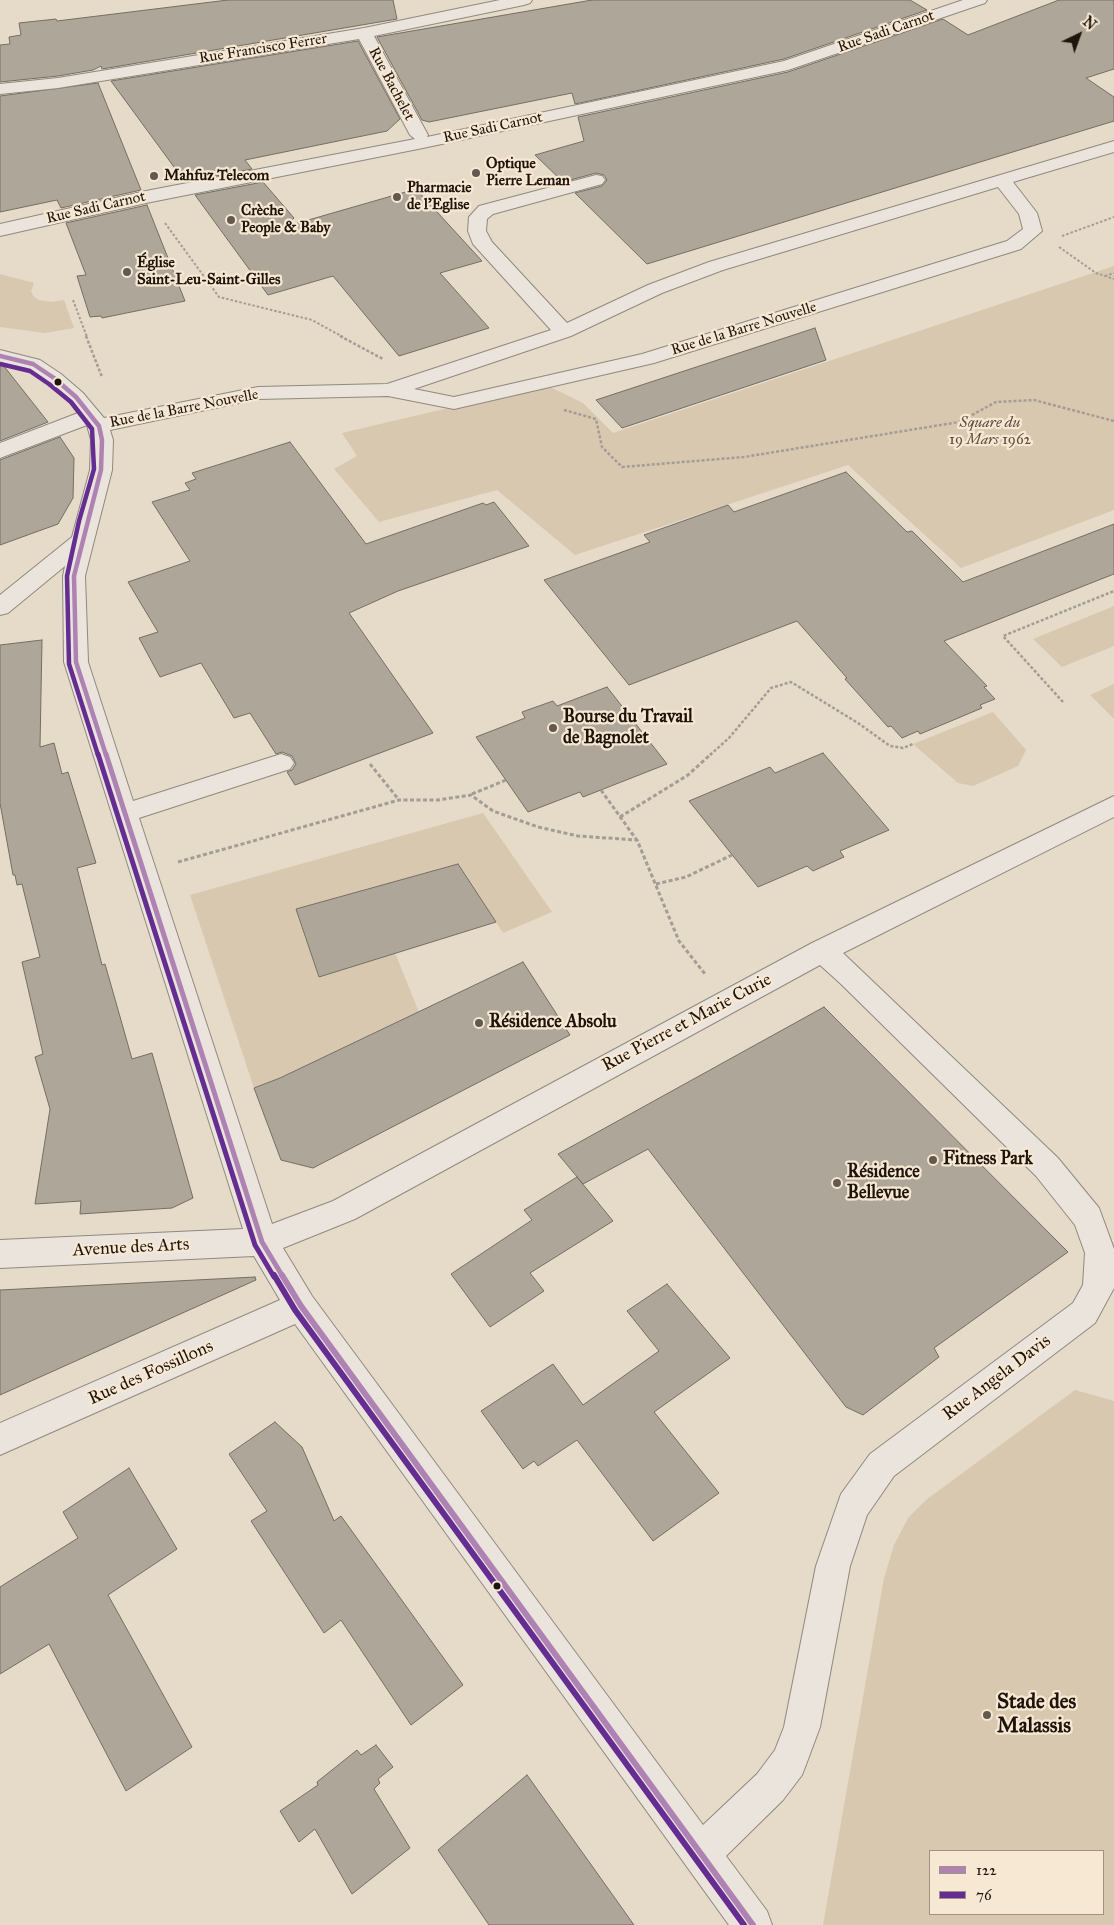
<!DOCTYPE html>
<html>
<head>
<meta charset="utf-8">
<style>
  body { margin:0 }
  #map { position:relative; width:1114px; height:1925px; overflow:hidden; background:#e6dac8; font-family:"IM FELL Great Primer",serif }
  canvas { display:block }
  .legend { position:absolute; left:929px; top:1850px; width:175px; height:65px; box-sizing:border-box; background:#f7e8d3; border:1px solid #a09383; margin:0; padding:6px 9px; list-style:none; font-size:15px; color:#1e140c }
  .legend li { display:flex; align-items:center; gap:10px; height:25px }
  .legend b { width:25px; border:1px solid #a09383 }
  .north { position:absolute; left:1054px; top:10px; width:50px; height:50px; -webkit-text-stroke:4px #f7e8d3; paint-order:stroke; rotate:42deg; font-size:14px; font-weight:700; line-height:20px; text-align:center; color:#1e140c }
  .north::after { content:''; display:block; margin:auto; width:18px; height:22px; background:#1e140c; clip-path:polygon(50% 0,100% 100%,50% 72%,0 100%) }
</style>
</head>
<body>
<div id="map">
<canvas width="1114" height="1925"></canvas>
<ul class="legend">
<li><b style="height:6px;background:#ae83b4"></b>122</li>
<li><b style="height:6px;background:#652d91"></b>76</li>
</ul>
<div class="north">N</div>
</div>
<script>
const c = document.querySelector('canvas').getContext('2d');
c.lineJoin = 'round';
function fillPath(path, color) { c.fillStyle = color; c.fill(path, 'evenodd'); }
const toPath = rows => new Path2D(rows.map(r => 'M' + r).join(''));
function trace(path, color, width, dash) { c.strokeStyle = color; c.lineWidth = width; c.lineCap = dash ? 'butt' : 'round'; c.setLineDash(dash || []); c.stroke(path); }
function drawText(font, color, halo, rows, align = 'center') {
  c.font = font + ' "IM FELL Great Primer",serif'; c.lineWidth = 4.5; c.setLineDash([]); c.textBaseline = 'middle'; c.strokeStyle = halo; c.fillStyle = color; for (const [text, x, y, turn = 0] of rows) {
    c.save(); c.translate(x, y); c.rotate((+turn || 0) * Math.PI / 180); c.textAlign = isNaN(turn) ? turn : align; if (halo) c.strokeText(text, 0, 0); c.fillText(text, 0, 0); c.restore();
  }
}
fillPath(toPath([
  [1114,266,1114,510,961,568,848,465,575,555,497,490,379,522,334,469,357,456,342,433,546,385,583,403,613,433],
  [0,274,34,283,31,291,34,297,39,300,51,302,64,300,74,328,45,333,0,327],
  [1114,606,1114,646,1062,667,1033,639],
  [1114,684,1114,719,1090,695],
  [993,712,1026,750,1018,766,973,786,958,783,913,744],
  [483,813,552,912,503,933,458,864,296,909,319,977,395,953,419,1012,280,1078,254,1088,190,895],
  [1075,1390,1114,1401,1114,1925,823,1925,884,1578,894,1545,908,1518,926,1500],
  [930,1851,1103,1851,1103,1914,930,1914]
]), '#d9c8b0');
const building = toPath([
  [228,0,393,0,397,19,102,69,101,66,93,70,58,76,0,82,0,45,10,44,9,37,21,35,19,23,56,19,57,21,228,0],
  [592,0,910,0,927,10,784,59,575,104,572,93,429,122,422,120,377,37,592,0],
  [1059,0,1114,0,1114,69,1086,78,1114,97,1114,121,647,264,575,193,602,186,607,180,604,175,596,173,563,182,535,155,584,141,578,117,788,72,943,19,968,35,1059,0],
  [358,41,400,119,387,131,245,160,252,169,185,182,111,81,358,41],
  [98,83,141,190,61,208,57,200,0,212,0,96,98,83],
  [263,182,294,218,284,227,416,189,482,261,440,273,489,328,399,356,333,276,268,295,195,195,263,182],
  [147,205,185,301,102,318,101,316,90,317,77,276,86,275,66,223,147,205],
  [815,328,826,360,622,428,596,400,815,328],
  [0,364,3,365,48,422,0,441,0,364],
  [60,437,74,458,73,498,58,524,0,545,0,460,60,437],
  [290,442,366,544,483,503,486,505,494,502,529,546,398,591,349,613,433,733,295,785,287,772,292,770,296,764,292,756,282,752,276,754,250,713,234,718,201,663,160,677,139,638,158,632,128,582,190,561,152,502,190,490,185,483,196,479,192,473,290,442],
  [846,472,907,532,912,531,963,582,1114,524,1114,574,944,641,987,686,984,687,995,699,980,705,982,708,920,734,918,731,902,738,891,726,888,727,845,679,847,678,797,621,629,685,544,580,650,542,644,535,728,505,734,512,846,472],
  [42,640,40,747,54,743,62,774,68,772,96,863,77,868,102,965,105,964,132,1059,152,1053,193,1198,172,1208,80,1214,81,1201,35,1204,50,1109,35,1057,43,1054,22,962,40,957,22,884,17,885,15,875,13,875,0,803,0,645,42,640],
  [607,687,667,764,583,797,580,792,528,812,476,737,525,718,522,712,553,701,557,706,607,687],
  [823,753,889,830,840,851,844,857,813,871,807,866,758,887,689,801,770,767,775,773,823,753],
  [458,864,496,922,319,977,296,909,458,864],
  [523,962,570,1035,313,1168,281,1160,254,1088,280,1078,523,962],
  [824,1007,1068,1252,934,1348,939,1357,863,1415,846,1407,648,1149,583,1184,558,1154,824,1007],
  [577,1177,613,1221,530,1273,544,1291,490,1327,451,1274,532,1220,524,1210,577,1177],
  [255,1277,256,1280,0,1395,0,1290,255,1277],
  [667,1284,730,1358,654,1412,719,1493,653,1541,577,1440,538,1466,534,1461,523,1469,481,1411,553,1364,583,1405,659,1351,627,1311,667,1284],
  [275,1422,302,1447,334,1521,341,1516,463,1685,411,1725,341,1620,324,1633,251,1521,267,1511,229,1454,275,1422],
  [129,1468,177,1549,108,1595,192,1747,126,1791,49,1644,0,1674,0,1587,78,1538,63,1512,129,1468],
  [376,1745,393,1767,378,1779,380,1783,374,1789,410,1848,352,1894,315,1829,299,1842,280,1811,318,1785,317,1782,357,1750,361,1755,376,1745],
  [527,1775,597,1873,634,1925,489,1925,438,1850,527,1775]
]);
fillPath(building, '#aea699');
trace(building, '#756e64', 1);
const minor = toPath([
  [500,0,532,0,530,3,524,5,374,36,428,135,427,137,784,61,963,0,987,0,985,3,788,70,423,148,146,203,0,236,0,224,146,191,415,139,410,135,359,39,58,88,0,94,0,84,58,78,364,28,500,0],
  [1114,141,1114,152,1013,182,1037,213,1042,231,1021,249,654,363,454,409,388,396,258,399,110,430,113,440,112,470,85,576,88,662,133,801,281,754,290,757,294,763,290,769,139,818,272,1224,333,1201,812,943,1114,796,1114,817,843,953,1058,1158,1099,1208,1114,1249,1114,1288,1095,1323,894,1476,867,1515,850,1566,820,1727,807,1762,802,1775,783,1800,726,1856,767,1911,772,1925,729,1925,295,1324,0,1455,0,1423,280,1300,254,1256,0,1268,0,1240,243,1229,64,662,63,576,65,566,8,613,0,615,0,595,72,537,90,470,91,440,87,425,0,458,0,443,78,413,69,401,47,382,26,368,0,362,0,350,40,360,61,374,83,393,104,418,258,387,387,384,551,330,473,244,468,231,469,217,479,206,596,175,602,176,605,180,602,184,493,214,487,219,486,231,492,242,567,323,648,285,709,262,1114,141],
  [998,187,1019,214,1023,229,1007,241,642,354,454,397,414,389,571,336,662,293,723,270,998,187],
  [820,965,841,984,1036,1176,1075,1225,1085,1253,1083,1285,1073,1303,870,1454,841,1494,816,1566,784,1727,775,1750,757,1774,703,1825,312,1296,283,1248,355,1219,820,965]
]);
trace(minor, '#90897e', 2);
trace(toPath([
  [165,223,219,297,312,320,343,337],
  [1062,236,1114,217],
  [1059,247,1096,273,1114,279],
  [1105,276,1114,273],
  [73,300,87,337]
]), '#a39d95', 2, [2.5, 2]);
trace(toPath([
  [86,336,102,377],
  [340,336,383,359],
  [564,410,596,419,602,447,622,467,744,457,959,422,996,402,1034,400,1114,421],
  [1063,702,1003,636,1114,591],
  [710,755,729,738,771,688,791,682,858,723,890,746,903,748,913,744]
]), '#a39d95', 2.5, [3, 2]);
trace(toPath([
  [370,764,399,800],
  [601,790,636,839],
  [472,794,506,780],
  [620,817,688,775,711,754],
  [178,862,399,800,438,800,471,795,493,811,538,827,578,836,637,840,679,941,705,974],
  [656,884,686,877,732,855]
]), '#a39d95', 3, [4, 2.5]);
fillPath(minor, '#eae4dc');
trace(toPath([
  [0,356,33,364,54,378,76,397,99,426,102,440,101,470,74,576,76,662,106,755]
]), '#ae83b4', 4.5);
trace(toPath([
  [106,754,262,1242,283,1277]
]), '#ae83b4', 5);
trace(toPath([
  [282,1275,301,1306,753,1925]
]), '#ae83b4', 6);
trace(toPath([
  [0,364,30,371,49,384,71,402,92,429,94,469,79,521,67,576,69,664,98,755]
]), '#652d91', 4.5);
trace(toPath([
  [98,754,255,1245,274,1277]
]), '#652d91', 5);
trace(toPath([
  [274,1275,295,1310,744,1925]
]), '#652d91', 6);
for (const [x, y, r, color] of [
  [476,173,5,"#64594e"],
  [154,176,5,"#64594e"],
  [397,197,5,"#64594e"],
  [231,220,5,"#64594e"],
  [127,272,5,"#64594e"],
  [58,382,4.5,"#1e140c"],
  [553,728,5,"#64594e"],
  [479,1023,5,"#64594e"],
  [933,1160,5,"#64594e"],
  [837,1183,5,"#64594e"],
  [497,1586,4.5,"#1e140c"],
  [987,1715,5,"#64594e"]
]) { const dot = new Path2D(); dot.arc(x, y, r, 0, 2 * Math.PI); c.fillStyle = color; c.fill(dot); trace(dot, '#f7e8d3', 2); }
drawText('15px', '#1e140c', '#f7e8d3', [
  ["Rue Sadi Carnot",886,32,-19],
  ["Rue Francisco Ferrer",263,49,-9],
  ["Rue Bachelet",391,84,62],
  ["Rue Sadi Carnot",493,128,-12],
  ["Rue Sadi Carnot",96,208,-13],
  ["Rue de la Barre Nouvelle",744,329,-17],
  ["Rue de la Barre Nouvelle",184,409,-11]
]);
drawText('bold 15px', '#1e140c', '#f7e8d3', [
  ["Optique",486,164],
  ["Pierre Leman",486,181],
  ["Mahfuz Telecom",164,176],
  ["Pharmacie",407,188],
  ["de l'Eglise",407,205],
  ["Crèche",241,211],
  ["People & Baby",241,228],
  ["Église",137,263],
  ["Saint-Leu-Saint-Gilles",137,280]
], 'left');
drawText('italic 15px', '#5c4e3f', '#f7e8d3', [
  ["Square du",990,423],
  ["19 Mars 1962",990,440]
]);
drawText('bold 18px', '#1e140c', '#f7e8d3', [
  ["Bourse du Travail",563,718],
  ["de Bagnolet",563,739],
  ["Résidence Absolu",489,1023],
  ["Fitness Park",943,1160],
  ["Résidence",847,1173],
  ["Bellevue",847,1194]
], 'left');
drawText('18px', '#1e140c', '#f7e8d3', [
  ["Rue Pierre et Marie Curie",687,1023,-28],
  ["Avenue des Arts",131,1248,-3],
  ["Rue des Fossillons",151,1373,-24],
  ["Rue Angela Davis",997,1378,-37]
]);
drawText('bold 21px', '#1e140c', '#f7e8d3', [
  ["Stade des",997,1703],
  ["Malassis",997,1727]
], 'left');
</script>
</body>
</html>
